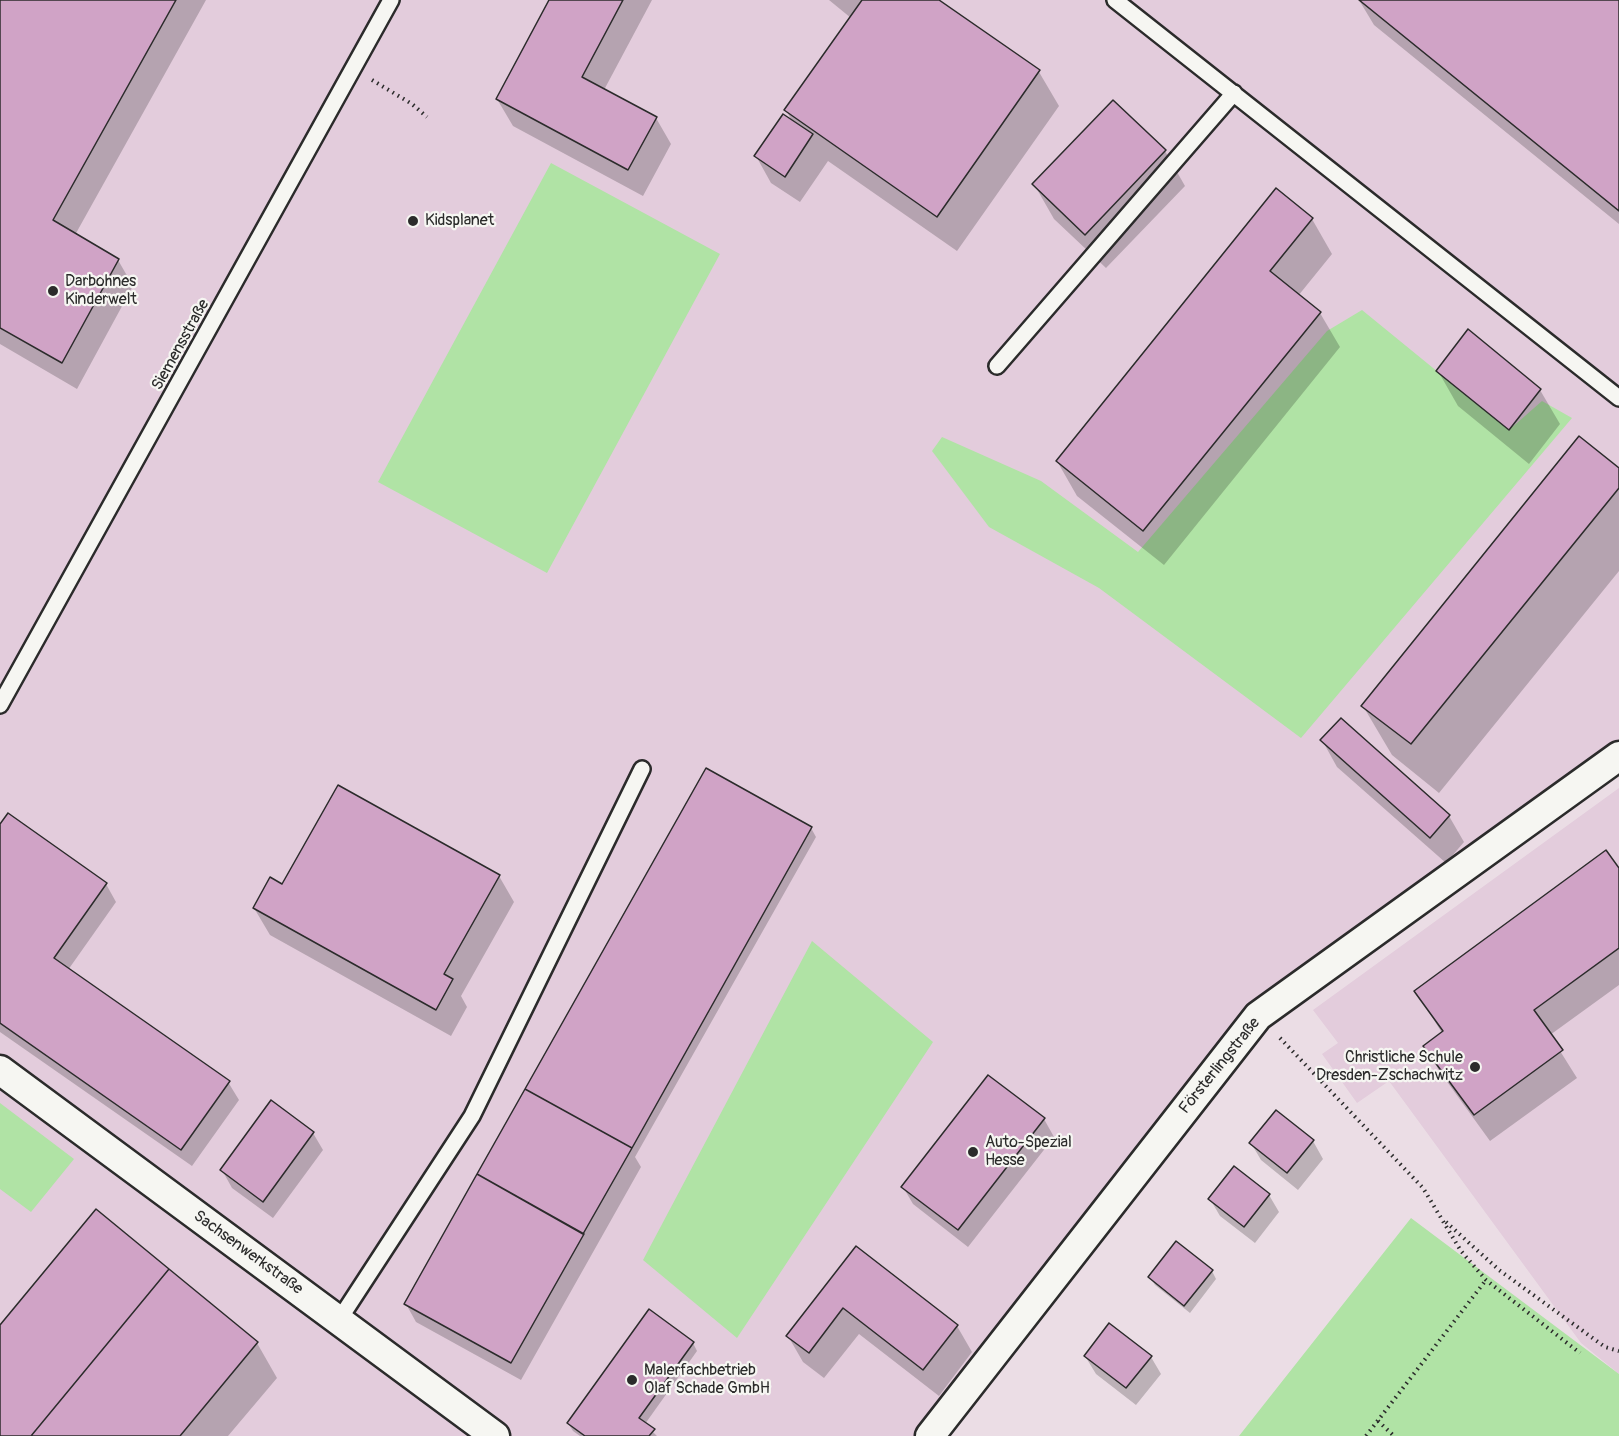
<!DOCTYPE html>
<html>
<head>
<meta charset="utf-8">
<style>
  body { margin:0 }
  canvas { display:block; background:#ebdde5 }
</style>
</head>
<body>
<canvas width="1619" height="1436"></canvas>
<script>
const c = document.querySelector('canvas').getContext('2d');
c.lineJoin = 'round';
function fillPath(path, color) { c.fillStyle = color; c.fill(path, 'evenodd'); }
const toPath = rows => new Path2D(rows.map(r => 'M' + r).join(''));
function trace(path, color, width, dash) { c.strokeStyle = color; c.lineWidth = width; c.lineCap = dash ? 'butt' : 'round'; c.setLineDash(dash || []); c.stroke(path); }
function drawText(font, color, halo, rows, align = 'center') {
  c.font = font + ' Pangolin,sans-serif'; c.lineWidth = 4.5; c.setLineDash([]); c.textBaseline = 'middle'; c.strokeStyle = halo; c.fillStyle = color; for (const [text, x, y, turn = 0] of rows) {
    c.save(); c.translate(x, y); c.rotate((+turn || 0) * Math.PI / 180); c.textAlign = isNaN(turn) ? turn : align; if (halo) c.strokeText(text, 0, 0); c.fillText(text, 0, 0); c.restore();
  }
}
fillPath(toPath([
  [0,0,1619,0,1619,754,1258,1016,930,1436,0,1436],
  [1619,788,1619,1374,1581,1343,1389,1081,1357,1103,1322,1054,1338,1043,1313,1010]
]), '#e3ccdc');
fillPath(toPath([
  [551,163,720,254,547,573,378,482],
  [1362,310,1509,430,1542,401,1572,418,1301,738,1099,588,989,527,932,451,942,437,1041,481,1138,552,1327,331],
  [812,941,933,1042,737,1338,643,1260],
  [0,1103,74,1159,31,1212,0,1189],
  [1411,1218,1619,1374,1619,1436,1239,1436]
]), '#b0e3a5');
fillPath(toPath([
  [0,0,206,0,75,235,118,260,133,286,77,389,0,344],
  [551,0,652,0,604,90,656,118,671,144,643,196,513,126,497,99],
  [829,0,937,0,1039,72,1059,106,957,251,828,161,800,202,771,183,756,156,793,123,786,110,851,18],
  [1359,0,1619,0,1619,224,1374,25],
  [1165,151,1185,186,1106,268,1054,219,1034,184],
  [1312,219,1332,254,1298,296,1320,313,1340,347,1164,565,1077,496,1057,461],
  [1438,371,1540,390,1560,424,1529,464,1458,406],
  [1619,470,1619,571,1439,793,1392,755,1363,706],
  [1322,740,1449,816,1464,842,1446,863,1337,767],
  [0,827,106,884,116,902,68,970,228,1082,239,1100,192,1166,0,1032],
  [811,828,816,837,635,1157,641,1167,521,1380,416,1322,406,1304],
  [1619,871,1619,985,1550,1035,1577,1078,1490,1141,1440,1072,1425,1046,1442,1033,1416,991],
  [499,876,514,902,461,996,467,1007,451,1036,270,935,254,908,283,886],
  [1044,1119,1054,1137,968,1247,913,1204,903,1187],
  [313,1133,323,1150,273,1218,232,1188,222,1170],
  [1313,1141,1323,1159,1298,1190,1261,1160,1251,1143],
  [1269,1195,1279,1212,1255,1243,1220,1216,1210,1199],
  [856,1248,957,1326,972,1352,939,1396,859,1334,824,1378,803,1362,788,1336],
  [1212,1271,1216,1279,1190,1313,1155,1285,1150,1277],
  [0,1327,257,1343,277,1378,228,1436,0,1436],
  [693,1343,697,1351,645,1424,657,1436,580,1436,573,1431,568,1423],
  [1085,1356,1151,1357,1161,1374,1136,1405,1096,1374]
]), '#0003');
const building = toPath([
  [0,0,176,0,53,220,119,259,62,363,0,328,0,0],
  [549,0,623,0,582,77,657,117,628,170,496,99,549,0],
  [862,0,939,0,1040,70,937,217,784,110,862,0],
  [1359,0,1619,0,1619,211,1359,0],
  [1113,100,1166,150,1085,235,1032,184,1113,100],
  [783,114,813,134,785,177,754,156,783,114],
  [1276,188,1313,218,1270,271,1321,312,1143,531,1056,461,1276,188],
  [1468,329,1541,389,1509,430,1436,371,1468,329],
  [1579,436,1619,468,1619,488,1411,744,1361,706,1579,436],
  [1341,718,1450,815,1430,838,1320,740,1341,718],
  [706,768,812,827,632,1148,525,1089,706,768],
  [338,785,500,875,444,974,453,979,436,1010,253,908,270,877,282,884,338,785],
  [8,813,107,883,54,958,230,1081,181,1150,0,1023,0,824,8,813],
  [1606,850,1619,868,1619,948,1534,1010,1563,1050,1474,1115,1423,1046,1443,1031,1414,991,1606,850],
  [988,1075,1045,1118,958,1230,901,1187,988,1075],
  [525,1089,632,1148,583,1234,477,1174,525,1089],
  [271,1100,314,1132,263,1202,220,1170,271,1100],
  [1276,1110,1314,1140,1287,1173,1249,1143,1276,1110],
  [1234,1166,1270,1194,1244,1227,1208,1199,1234,1166],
  [477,1174,584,1234,511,1363,404,1304,477,1174],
  [96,1209,169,1269,31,1436,0,1436,0,1325,96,1209],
  [1176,1241,1213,1270,1184,1306,1148,1277,1176,1241],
  [856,1246,958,1325,923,1370,843,1308,809,1353,786,1336,856,1246],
  [169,1269,258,1342,180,1436,31,1436,169,1269],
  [649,1309,694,1342,639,1418,655,1429,649,1436,585,1436,567,1423,649,1309],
  [1109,1323,1152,1356,1126,1388,1084,1356,1109,1323]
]);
fillPath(building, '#d0a3c6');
trace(building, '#2b2b2b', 1.5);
const lane = toPath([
  [1115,0,1619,398],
  [997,366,1234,93],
  [0,705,391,0],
  [339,1320,472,1116,642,769]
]);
const street = toPath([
  [0,1070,495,1436],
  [930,1436,1258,1016,1619,756]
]);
trace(lane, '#2b2b2b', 20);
trace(street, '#2b2b2b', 33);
trace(toPath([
  [372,80,412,104,427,117],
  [1280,1038,1423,1188,1461,1251,1486,1280,1580,1353],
  [1446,1222,1499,1270,1605,1347,1619,1351],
  [1378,1421,1394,1436],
  [1366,1436,1486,1280]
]), '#2b2b2b', 4, [1.5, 4.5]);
trace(lane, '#f6f6f2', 15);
trace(street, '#f6f6f2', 28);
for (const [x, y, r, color] of [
  [413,221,6,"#2b2b2b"],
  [53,291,6,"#2b2b2b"],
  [1475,1067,6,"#2b2b2b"],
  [973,1152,6,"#2b2b2b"],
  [632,1380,6,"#2b2b2b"]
]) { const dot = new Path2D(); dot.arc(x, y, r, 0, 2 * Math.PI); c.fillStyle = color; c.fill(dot); trace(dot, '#f6f6f2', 2); }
drawText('16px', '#2b2b2b', '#f6f6f2', [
  ["Kidsplanet",425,221],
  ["Darbohnes",65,282],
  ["Kinderwelt",65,300],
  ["Christliche Schule",1463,1058,"right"],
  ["Dresden-Zschachwitz",1463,1076,"right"],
  ["Auto-Spezial",985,1143],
  ["Hesse",985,1161],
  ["Malerfachbetrieb",644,1371],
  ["Olaf Schade GmbH",644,1389]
], 'left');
drawText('16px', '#2b2b2b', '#f6f6f2', [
  ["Siemensstraße",181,345,-61],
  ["Försterlingstraße",1220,1066,-51],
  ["Sachsenwerkstraße",248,1253,36]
]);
</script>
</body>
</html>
